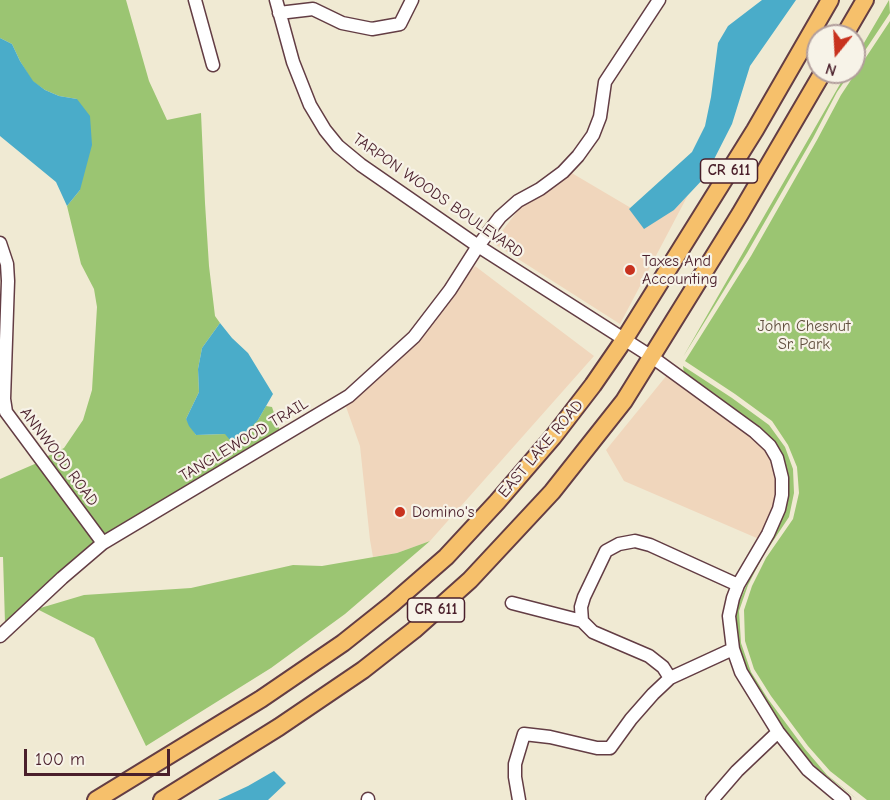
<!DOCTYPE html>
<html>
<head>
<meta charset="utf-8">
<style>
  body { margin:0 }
  #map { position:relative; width:890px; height:800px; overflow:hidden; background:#f0ead3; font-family:"Comic Neue",sans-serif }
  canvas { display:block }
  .north { position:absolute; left:806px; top:24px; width:60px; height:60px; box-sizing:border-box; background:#f7f3e8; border:2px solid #b29e9c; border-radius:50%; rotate:198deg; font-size:16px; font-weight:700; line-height:24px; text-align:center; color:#4a1f2b }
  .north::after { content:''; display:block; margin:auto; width:21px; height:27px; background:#c8321e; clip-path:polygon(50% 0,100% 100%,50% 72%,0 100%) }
  .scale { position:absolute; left:24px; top:749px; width:146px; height:27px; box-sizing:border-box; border:3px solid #4a1f2b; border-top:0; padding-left:8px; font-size:18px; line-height:21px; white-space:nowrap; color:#4a1f2b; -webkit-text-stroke:4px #f7f3e8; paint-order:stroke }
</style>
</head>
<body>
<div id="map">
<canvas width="890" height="800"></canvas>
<div class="north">N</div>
<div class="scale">100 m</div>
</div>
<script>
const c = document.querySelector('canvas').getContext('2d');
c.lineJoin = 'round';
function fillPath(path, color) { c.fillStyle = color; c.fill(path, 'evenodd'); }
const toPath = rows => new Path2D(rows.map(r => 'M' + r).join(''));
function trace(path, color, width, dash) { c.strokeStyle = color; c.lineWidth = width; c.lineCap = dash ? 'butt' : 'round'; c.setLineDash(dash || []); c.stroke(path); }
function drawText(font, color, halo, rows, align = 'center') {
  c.font = font + ' "Comic Neue",sans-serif'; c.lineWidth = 4.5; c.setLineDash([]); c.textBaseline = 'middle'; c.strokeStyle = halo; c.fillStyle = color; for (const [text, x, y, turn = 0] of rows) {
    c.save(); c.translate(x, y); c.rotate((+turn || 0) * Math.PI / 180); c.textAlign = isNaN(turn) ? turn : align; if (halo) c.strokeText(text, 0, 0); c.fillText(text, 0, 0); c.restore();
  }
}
fillPath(toPath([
  [570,172,631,208,630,210,674,210,688,195,620,324,493,243,522,205],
  [475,266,594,356,430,541,397,553,373,557,370,540,360,446,345,404,455,290],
  [667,375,738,426,766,450,773,460,777,479,774,508,759,539,624,481,606,450]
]), '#f0d6bc');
fillPath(toPath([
  [0,0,126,0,149,81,167,120,201,113,205,203,209,266,215,316,220,323,202,348,198,369,199,392,186,419,196,435,225,434,258,420,266,406,272,407,280,431,104,536,46,457,64,448,83,420,92,390,97,307,94,289,81,264,67,206,80,190,77,99,59,96,45,90,32,81,20,61,12,44,0,38],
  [889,0,890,13,854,67,854,60],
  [890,21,890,800,867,800,830,771,808,746,771,696,754,669,745,641,744,610,752,586,766,558,793,519,799,493,797,467,788,445,772,421,735,394,685,361,751,256,817,140,841,95],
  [847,72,851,72,837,92,813,138,747,253,683,357],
  [683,366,732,398,769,425,785,447,793,469,794,493,789,517,763,556,748,585,739,611,741,643,751,672,768,699,805,749,827,775,858,800,818,769,801,753,782,728,746,670,738,647,735,612,754,568,769,543,770,543,781,454,684,374],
  [37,463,96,543,59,573,5,623,3,557,0,557,0,479],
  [430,541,345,614,271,668,146,746,94,638,37,609,84,595,191,588,293,565,322,566,397,553]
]), '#9bc572');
fillPath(toPath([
  [762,0,796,0,750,66,732,124,705,177,674,210,644,229,629,209,692,152,705,126,711,97,718,43,728,26],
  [0,38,12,44,20,61,33,81,45,90,59,96,77,99,90,116,92,145,80,190,67,206,56,182,0,136],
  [220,323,232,338,248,353,273,394,258,420,240,439,230,440,225,434,196,435,189,426,186,419,199,392,198,369,202,348],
  [274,771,286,783,268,800,218,800,248,786]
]), '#4aacc9');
const minor = toPath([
  [195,0,213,65],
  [276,0,293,62,310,105,325,130,338,146,361,165,478,246,652,357,755,432,770,446,777,458,782,478,782,495,779,509,768,534,738,585,733,598,729,616,733,649,741,672,778,732,808,770,844,800],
  [279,13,313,9,342,23,372,29,400,24,412,0],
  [0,243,7,264,8,281,4,399,6,412,103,543],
  [512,603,582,621],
  [0,636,62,578,103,543,349,396,414,337,450,290,478,246,500,217,518,201,540,189,563,172,578,156,593,135,600,117,605,82,659,0],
  [670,678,663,667,649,656,593,632,582,621,581,607,584,597,606,551,619,544,635,541,650,545,738,585],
  [368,800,368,799],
  [519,800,515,777,515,764,524,734,550,737,597,748,610,748,631,719,653,694,670,678,733,649],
  [712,800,737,771,778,732]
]);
const major = toPath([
  [844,36,865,0],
  [96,800,261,699,343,643,392,604,446,557,497,502,553,437,593,385,624,340,755,130,830,0],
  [162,800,279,727,363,670,414,630,470,580,552,492,624,401,740,214,823,72]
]);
trace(minor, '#633d44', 15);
trace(major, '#633d44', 20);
trace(minor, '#fff', 12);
trace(major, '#f6c06b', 16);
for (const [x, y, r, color] of [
  [630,270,6,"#c8321e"],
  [400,512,6,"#c8321e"]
]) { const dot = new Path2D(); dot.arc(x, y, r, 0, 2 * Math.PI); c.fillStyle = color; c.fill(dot); trace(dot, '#f7f3e8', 2); }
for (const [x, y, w] of [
  [729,171,57],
  [436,610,57]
]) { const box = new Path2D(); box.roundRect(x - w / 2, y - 12, w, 24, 4.5); c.fillStyle = '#f7f3e8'; c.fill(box); trace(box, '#4a1f2b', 1.5); }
drawText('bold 15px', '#4a1f2b', null, [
  ["CR 611",729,171],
  ["CR 611",436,610]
]);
drawText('16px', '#4a1f2b', '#f7f3e8', [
  ["TARPON WOODS BOULEVARD",438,196,35],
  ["TANGLEWOOD TRAIL",244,440,-31],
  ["EAST LAKE ROAD",541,449,-50],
  ["ANNWOOD ROAD",59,457,53]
]);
drawText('16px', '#4a1f2b', '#f7f3e8', [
  ["Taxes And",642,261],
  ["Accounting",642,279],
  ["Domino's",412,512]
], 'left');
drawText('16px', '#625140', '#f7f3e8', [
  ["John Chesnut",804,326],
  ["Sr. Park",804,344]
]);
</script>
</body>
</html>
